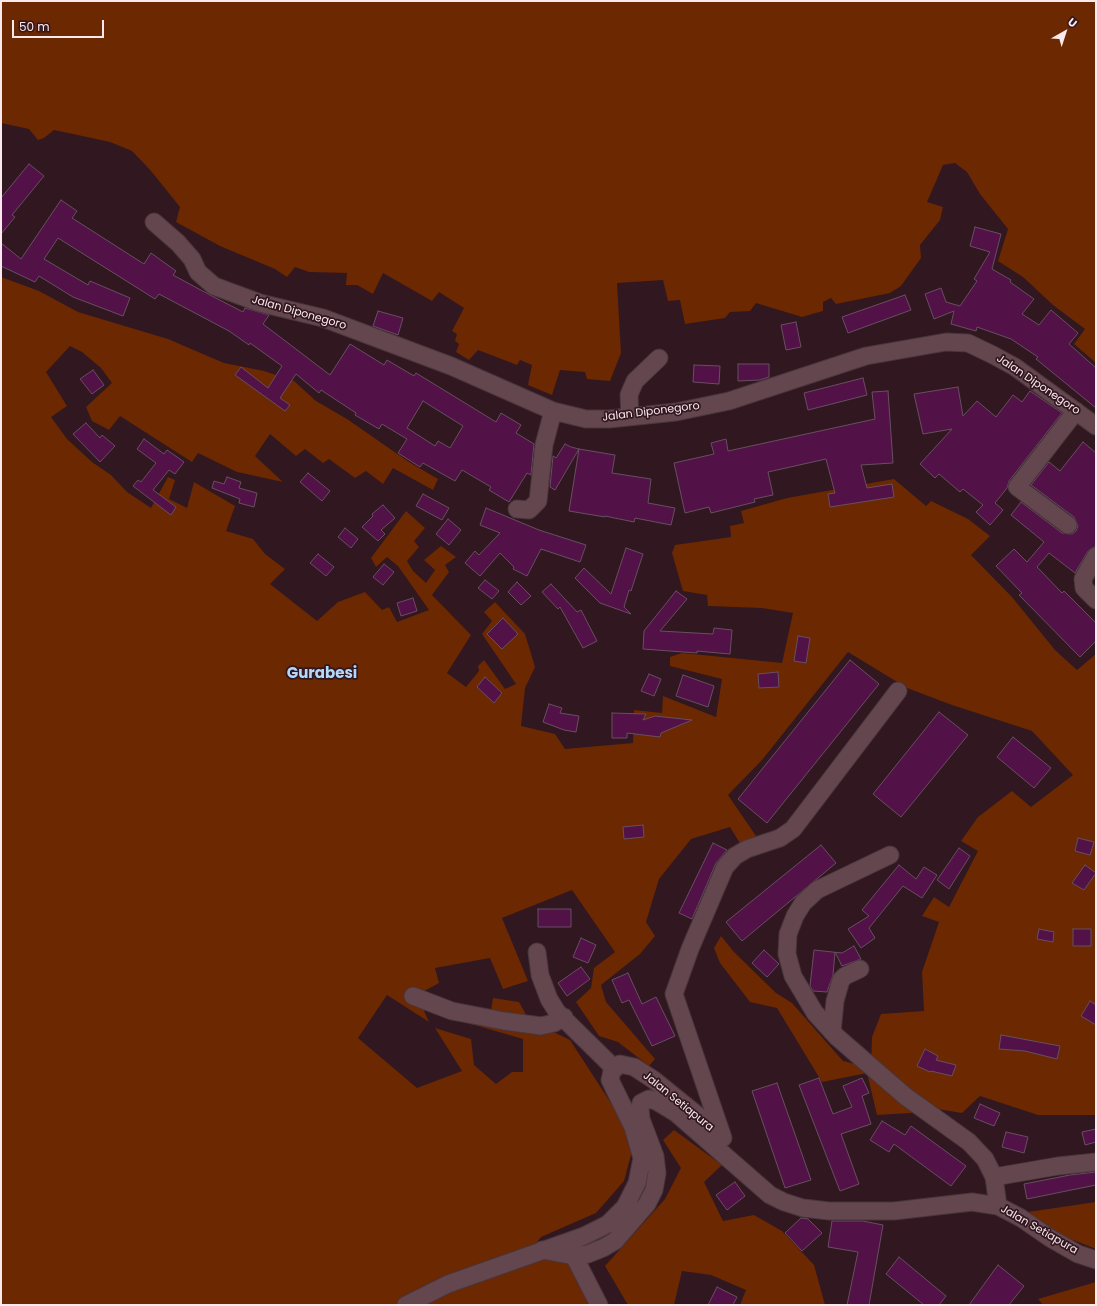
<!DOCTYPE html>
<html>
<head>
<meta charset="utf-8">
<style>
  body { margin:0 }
  #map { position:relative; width:1097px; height:1306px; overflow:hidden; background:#311720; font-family:Poppins,sans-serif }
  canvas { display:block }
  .frame { position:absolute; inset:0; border:2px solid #fce9ee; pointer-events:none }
  .north { position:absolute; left:1045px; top:12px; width:40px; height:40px; -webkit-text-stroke:3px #311720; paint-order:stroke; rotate:39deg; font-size:11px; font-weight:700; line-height:16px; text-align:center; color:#fce9ee }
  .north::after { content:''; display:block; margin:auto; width:14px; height:18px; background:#fce9ee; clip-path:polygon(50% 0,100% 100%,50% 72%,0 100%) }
  .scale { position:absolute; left:12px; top:20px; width:92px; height:18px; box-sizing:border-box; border:2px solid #fce9ee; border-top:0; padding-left:5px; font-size:12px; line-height:14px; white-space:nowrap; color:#fce9ee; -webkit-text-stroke:3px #311720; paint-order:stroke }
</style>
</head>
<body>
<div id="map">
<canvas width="1097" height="1306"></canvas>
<div class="frame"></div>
<div class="north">U</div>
<div class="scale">50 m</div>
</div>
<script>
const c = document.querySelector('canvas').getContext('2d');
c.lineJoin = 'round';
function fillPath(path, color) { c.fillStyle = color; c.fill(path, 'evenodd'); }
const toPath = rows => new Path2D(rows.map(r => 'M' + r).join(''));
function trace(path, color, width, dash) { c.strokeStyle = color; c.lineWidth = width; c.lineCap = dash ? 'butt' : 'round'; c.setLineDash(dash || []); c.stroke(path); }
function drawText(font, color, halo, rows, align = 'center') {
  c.font = font + ' Poppins,sans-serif'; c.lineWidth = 3.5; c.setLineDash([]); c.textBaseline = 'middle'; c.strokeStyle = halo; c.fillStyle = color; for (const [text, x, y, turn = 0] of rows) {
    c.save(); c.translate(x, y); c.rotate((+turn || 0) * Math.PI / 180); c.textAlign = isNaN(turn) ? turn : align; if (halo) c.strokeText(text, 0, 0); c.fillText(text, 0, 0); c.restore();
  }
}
fillPath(toPath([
  [1,1,1096,1,1096,363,1074,344,1085,329,1053,305,1023,277,998,261,1008,229,980,194,967,172,955,163,943,165,927,202,943,207,940,220,920,245,921,258,901,286,890,293,836,304,831,298,823,302,823,311,802,317,756,303,750,311,730,312,725,318,685,324,680,300,668,301,663,280,617,283,621,353,610,381,587,379,585,372,560,370,552,395,528,385,532,365,520,360,517,365,478,350,469,360,456,352,459,344,455,341,457,334,452,331,464,308,439,292,432,301,383,273,373,294,357,285,346,285,347,273,309,272,295,267,287,277,275,269,220,246,176,222,180,207,151,171,132,151,110,142,54,130,44,138,38,140,29,129,1,123],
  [1,277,39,291,78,312,168,339,224,363,264,371,294,381,316,401,347,419,409,462,438,479,433,490,393,468,383,484,366,471,355,478,329,459,323,463,305,449,296,456,270,434,255,456,283,482,237,472,198,453,192,462,120,416,109,430,92,421,86,407,112,383,101,368,82,352,70,346,46,372,67,406,51,417,67,439,92,462,111,475,127,492,151,508,168,477,175,480,169,499,187,508,194,482,235,506,226,531,253,539,265,554,285,569,270,584,317,621,338,602,365,592,382,610,389,607,397,622,429,610,398,566,387,557,376,567,371,558,406,511,425,528,414,541,419,547,407,561,413,571,426,583,435,570,424,560,441,546,456,557,445,565,449,572,432,595,471,635,447,673,466,687,479,671,478,666,484,660,505,689,516,684,482,634,492,621,484,612,495,602,525,634,535,667,525,688,521,726,555,734,565,749,633,743,634,710,662,713,663,696,716,717,722,679,670,666,670,657,682,653,782,663,793,613,762,608,708,606,707,595,683,591,672,553,675,545,731,537,730,526,744,523,741,511,787,498,894,479,926,506,931,501,968,519,990,536,971,555,1012,597,1055,650,1077,670,1096,654,1096,1115,1038,1115,980,1096,962,1113,918,1106,911,1113,877,1115,867,1073,822,1082,777,1008,750,1002,720,963,714,948,721,936,734,952,776,993,792,1003,843,1061,871,1068,872,1037,881,1014,924,1011,922,972,939,922,922,916,934,897,949,907,978,851,961,841,978,817,1012,791,1031,807,1073,775,1032,731,952,705,907,688,848,652,762,760,728,795,756,836,741,845,730,827,691,839,659,879,646,922,655,936,640,954,601,985,606,1002,655,1059,649,1066,618,1042,599,1036,576,1002,591,988,594,968,615,952,572,890,502,918,528,981,503,989,490,958,435,968,439,983,417,995,429,1022,387,995,358,1038,417,1088,462,1071,435,1028,471,1039,474,1065,496,1084,512,1072,523,1072,523,1039,468,1023,490,1017,493,998,519,1002,529,1020,570,1040,635,1140,624,1181,596,1213,541,1237,529,1252,573,1262,588,1305,1,1305],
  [674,1130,722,1165,704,1182,723,1221,754,1215,782,1231,814,1265,825,1305,740,1305,746,1290,711,1275,682,1271,674,1305,628,1305,605,1266,665,1199,681,1168,663,1140],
  [1096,1202,1096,1249,1053,1232,1021,1213],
  [1096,1282,1096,1305,1043,1305,1038,1299]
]), '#6b2801');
const building = toPath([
  [29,164,44,176,12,215,15,217,1,234,1,198,29,164],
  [61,200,77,211,72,218,144,264,151,253,176,271,173,275,210,295,243,312,245,308,269,315,263,324,330,375,350,344,384,365,387,360,414,376,416,373,496,422,501,413,521,425,516,433,534,444,531,475,527,473,509,502,489,490,491,487,462,470,455,481,423,463,420,467,398,453,407,439,382,424,379,429,355,415,356,413,321,390,319,393,296,374,280,398,290,405,285,411,235,375,241,367,268,388,282,366,250,343,249,345,229,331,159,294,155,299,58,238,44,259,88,285,90,281,130,298,123,316,73,297,39,276,35,282,1,266,1,243,21,259,61,200],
  [423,401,463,426,450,448,438,441,435,446,407,428,423,401],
  [975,227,1001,234,992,269,1011,280,1010,282,1034,299,1022,314,1039,325,1051,310,1078,333,1069,344,1096,368,1096,408,1036,359,1038,357,1011,339,977,327,976,331,951,324,954,311,934,319,925,294,941,288,946,302,960,306,977,281,974,279,990,252,970,246,975,227],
  [905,295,911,310,848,333,842,317,905,295],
  [378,311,403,318,398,335,373,326,378,311],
  [796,322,801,347,786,350,781,325,796,322],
  [738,364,769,364,769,377,760,380,738,381,738,364],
  [694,365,720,366,719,384,693,382,694,365],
  [93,370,104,385,92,394,80,379,93,370],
  [863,378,867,395,808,410,804,393,863,378],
  [958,387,963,416,977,401,996,417,1013,395,1022,402,1030,391,1062,413,1009,481,1007,488,995,503,1003,510,990,525,976,512,983,505,963,489,960,492,939,474,935,478,920,464,952,429,923,434,914,394,958,387],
  [888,391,893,463,861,465,867,488,892,484,894,497,830,507,828,494,835,493,826,459,768,472,773,495,754,499,755,502,711,513,709,507,685,513,674,463,714,454,711,443,726,439,728,451,875,419,872,392,888,391],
  [86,423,100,438,102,435,115,446,100,462,73,434,86,423],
  [144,439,164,454,167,450,184,462,175,474,169,470,153,490,176,507,171,515,133,486,138,480,141,482,156,463,137,449,144,439],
  [1083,442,1096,453,1096,546,1088,551,1075,573,1049,553,1037,567,1062,593,1064,591,1096,623,1096,641,1080,657,1019,595,1022,593,996,566,1014,549,1027,562,1044,542,1011,515,1021,502,1062,533,1072,534,1076,531,1078,526,1074,517,1031,485,1049,462,1060,471,1083,442],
  [565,444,571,447,579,449,555,490,550,487,553,456,556,458,565,444],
  [579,449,615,455,612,473,651,479,648,503,675,508,671,525,635,518,634,522,605,516,605,517,569,511,579,449],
  [308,473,330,491,322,501,300,482,308,473],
  [227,477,241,482,239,488,257,493,254,507,239,503,240,499,212,488,214,481,224,484,227,477],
  [423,494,449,508,442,520,416,506,423,494],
  [383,505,395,518,381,530,385,534,378,541,362,527,373,516,372,514,383,505],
  [486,508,539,530,586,545,580,562,541,549,527,576,513,569,514,567,500,553,480,576,465,563,475,551,479,555,500,533,480,525,486,508],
  [448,519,461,530,449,545,436,534,448,519],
  [345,528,358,539,351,548,338,537,345,528],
  [626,548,643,554,631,591,629,590,624,607,631,614,600,603,575,578,584,568,611,594,626,548],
  [318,554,334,567,326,576,310,563,318,554],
  [384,564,394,572,383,585,373,577,384,564],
  [485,580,499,591,492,599,478,588,485,580],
  [517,582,531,596,521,605,508,592,517,582],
  [551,584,577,612,581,610,597,641,583,648,560,607,558,609,542,592,551,584],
  [676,591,687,599,660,631,713,634,714,628,732,630,730,654,697,651,697,653,643,649,644,631,676,591],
  [413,598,417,611,401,616,397,603,413,598],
  [503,618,518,634,502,649,487,634,503,618],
  [798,636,810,638,806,663,794,661,798,636],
  [850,660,879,684,767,823,738,799,850,660],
  [778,672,779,687,759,688,758,674,778,672],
  [649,674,661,679,654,696,641,691,649,674],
  [683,675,714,686,708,707,676,696,683,675],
  [485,677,502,693,494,703,477,687,485,677],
  [549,704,562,708,560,713,579,716,576,732,564,730,543,722,549,704],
  [939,712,968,735,901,817,873,794,939,712],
  [612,713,646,714,643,720,655,716,692,720,661,733,660,737,627,733,627,738,612,738,612,713],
  [1013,737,1051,768,1034,788,997,757,1013,737],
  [643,825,644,837,624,839,623,827,643,825],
  [1078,838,1094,842,1090,855,1075,851,1078,838],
  [713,843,727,850,716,863,692,919,679,913,713,843],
  [821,845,836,863,742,941,726,922,821,845],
  [959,848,970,856,949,889,937,880,959,848],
  [899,865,916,879,924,867,937,875,922,898,903,886,869,928,875,938,861,948,848,929,869,916,862,910,899,865],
  [1085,865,1096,873,1084,890,1072,883,1085,865],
  [538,909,571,909,571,927,538,927,538,909],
  [1039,929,1054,932,1053,942,1037,939,1039,929],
  [1073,929,1091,929,1091,946,1073,946,1073,929],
  [581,938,596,945,588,963,573,957,581,938],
  [854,946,861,959,842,966,835,952,833,975,827,992,813,991,810,986,814,950,842,953,854,946],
  [764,950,779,964,767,977,752,963,764,950],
  [581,967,590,979,567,996,558,983,581,967],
  [628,973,642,1004,656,997,675,1036,652,1046,629,1000,622,1003,612,980,628,973],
  [1090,1001,1096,1005,1096,1025,1081,1016,1090,1001],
  [1001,1035,1060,1046,1057,1059,1025,1051,999,1049,1001,1035],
  [925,1049,938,1056,936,1060,956,1065,952,1076,931,1071,930,1072,917,1066,925,1049],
  [819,1078,833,1114,852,1107,843,1086,862,1078,869,1093,862,1096,871,1124,841,1134,859,1184,840,1191,799,1085,819,1078],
  [777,1083,811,1180,785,1188,752,1091,777,1083],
  [980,1104,1000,1113,994,1126,974,1118,980,1104],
  [882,1121,905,1135,911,1126,966,1166,951,1186,894,1144,889,1152,870,1140,882,1121],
  [1096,1129,1096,1142,1085,1145,1082,1132,1096,1129],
  [1006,1132,1028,1137,1024,1153,1002,1147,1006,1132],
  [1096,1172,1096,1185,1027,1199,1024,1184,1070,1175,1096,1172],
  [735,1182,745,1196,727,1210,716,1195,735,1182],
  [801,1218,808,1219,822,1233,802,1251,785,1233,801,1218],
  [832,1221,863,1221,883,1225,869,1305,847,1305,858,1252,828,1247,832,1221],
  [899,1257,946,1296,939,1305,924,1305,886,1274,899,1257],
  [998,1265,1024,1286,1009,1305,969,1305,998,1265],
  [717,1287,737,1297,733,1305,708,1305,717,1287]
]);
fillPath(building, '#521247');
trace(building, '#674f61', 1);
const minor = toPath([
  [154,222,178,243,192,259,198,272,214,286,260,303,323,318,451,366,553,411,586,419,609,419,676,412,729,401,866,356,946,342,968,343,993,355,1015,367,1096,426],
  [630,416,629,395,631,390,635,381,659,358],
  [517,509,529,510,538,501,544,445,553,411],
  [1068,525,1017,487,1076,411],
  [1096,556,1083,579,1084,588,1096,600],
  [890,855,817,890,803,903,795,916,788,934,787,954,793,976,815,1013,837,1037,905,1096,969,1142,985,1159,994,1177,998,1206],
  [537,952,540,975,549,999,557,1012,614,1068],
  [413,996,452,1011,504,1021,541,1026,554,1023,564,1017],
  [832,1032,835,1001,841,980,845,976,860,969],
  [723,1138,674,994,690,949,725,867,735,856,747,849,780,838,793,829,898,691],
  [994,1177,1058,1166,1096,1162],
  [542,1250,574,1256,588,1254,603,1248,615,1241,647,1204,654,1190,657,1173,655,1156,641,1119,640,1108,641,1103,649,1099,656,1101,676,1113,770,1195,784,1202,803,1208,829,1211,894,1211,972,1202,998,1206,1021,1218,1050,1238,1078,1254,1096,1260],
  [574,1256,599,1305],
  [406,1305,448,1284,584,1236,608,1224,625,1207,637,1183,642,1158,633,1127,610,1080,612,1071,620,1064,634,1067,654,1080,696,1114,716,1133]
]);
trace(minor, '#49363c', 19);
trace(minor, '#64464f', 17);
drawText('11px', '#fce9ee', '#311720', [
  ["Jalan Diponegoro",299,313,16],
  ["Jalan Diponegoro",1038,385,34],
  ["Jalan Diponegoro",651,412,-7],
  ["Jalan Setiapura",678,1102,39],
  ["Jalan Setiapura",1039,1230,30]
]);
drawText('bold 15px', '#b3d8f9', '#311720', [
  ["Gurabesi",322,674]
]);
</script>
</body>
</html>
